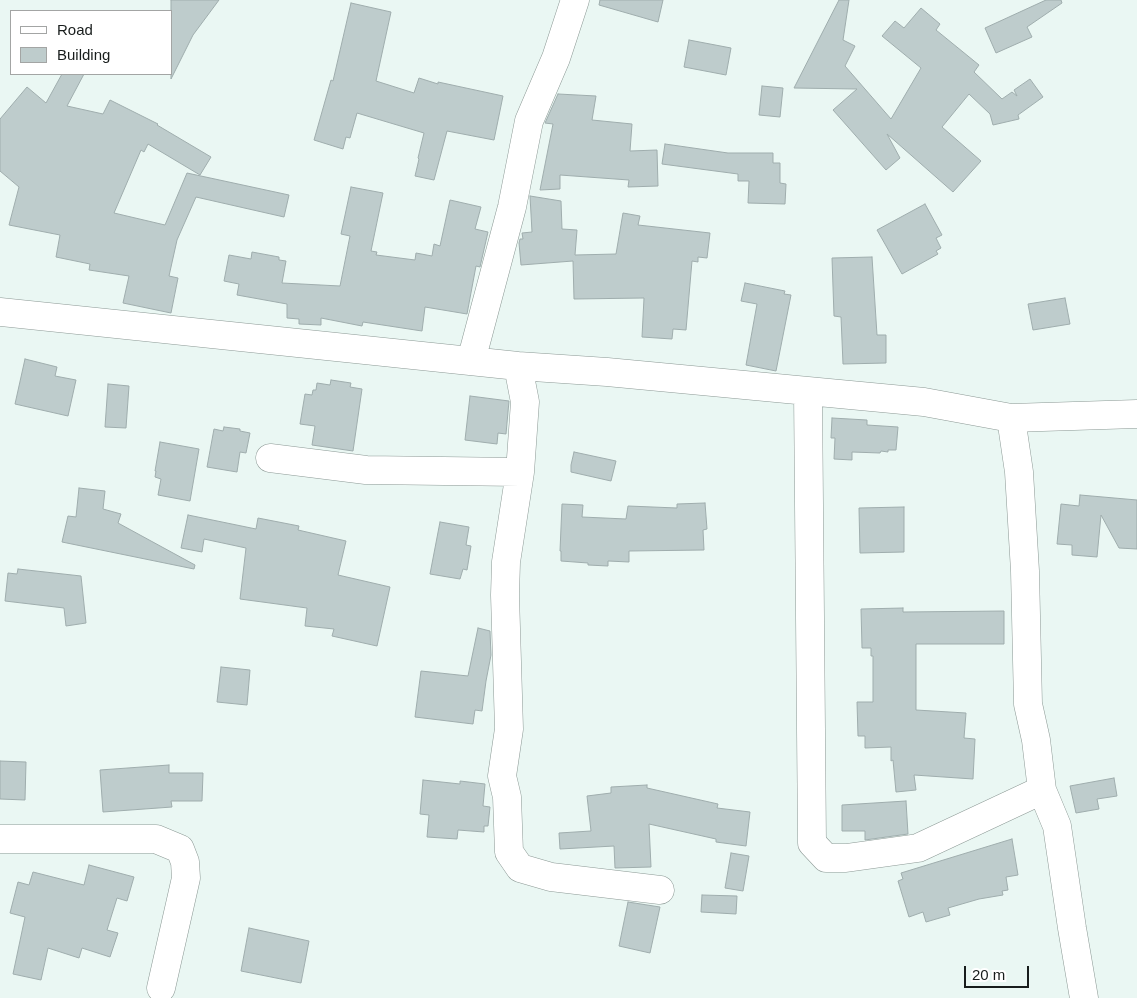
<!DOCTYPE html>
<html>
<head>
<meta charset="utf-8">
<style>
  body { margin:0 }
  #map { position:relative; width:1137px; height:998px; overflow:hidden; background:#eaf7f3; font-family:Arial,sans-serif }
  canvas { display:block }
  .legend { position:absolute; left:10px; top:10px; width:162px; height:65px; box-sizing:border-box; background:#fff; border:1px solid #a3a5a4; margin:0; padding:6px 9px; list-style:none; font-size:15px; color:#181d1c }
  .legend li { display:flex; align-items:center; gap:10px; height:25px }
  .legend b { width:25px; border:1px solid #a3a5a4 }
  .scale { position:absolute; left:964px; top:966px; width:65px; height:22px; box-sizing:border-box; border:2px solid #181d1c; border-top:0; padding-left:6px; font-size:15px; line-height:18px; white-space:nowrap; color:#181d1c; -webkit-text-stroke:4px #fff; paint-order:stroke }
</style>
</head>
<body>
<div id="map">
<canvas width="1137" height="998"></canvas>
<ul class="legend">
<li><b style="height:6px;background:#fff"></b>Road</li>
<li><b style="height:14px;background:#becccc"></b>Building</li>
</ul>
<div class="scale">20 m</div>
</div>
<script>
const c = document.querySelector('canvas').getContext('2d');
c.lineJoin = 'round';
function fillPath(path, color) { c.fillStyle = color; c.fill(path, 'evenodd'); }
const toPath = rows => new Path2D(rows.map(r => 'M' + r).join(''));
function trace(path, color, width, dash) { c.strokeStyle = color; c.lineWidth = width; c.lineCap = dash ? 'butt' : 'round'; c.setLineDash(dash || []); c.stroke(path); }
const building = toPath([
  [171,0,219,0,193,35,171,79,171,0],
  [600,0,663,0,658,22,599,5,600,0],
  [839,0,849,0,843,40,855,46,845,66,891,119,921,68,882,36,895,21,904,28,921,8,940,24,936,30,979,65,974,72,1002,99,1012,92,1017,96,1014,90,1030,79,1043,97,1018,115,1019,119,993,125,990,114,969,94,942,127,981,161,953,192,887,134,900,158,886,170,833,110,857,89,794,88,839,0],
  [1046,0,1061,0,1062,3,1027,27,1032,37,996,53,985,28,1046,0],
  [351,3,391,12,376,81,414,93,419,78,438,84,438,82,503,96,494,140,447,131,434,180,415,176,419,159,418,158,424,133,357,113,350,138,346,137,343,149,314,140,331,80,333,81,351,3],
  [689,40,731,48,726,75,684,67,689,40],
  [62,74,84,74,67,106,103,114,110,100,158,124,157,125,211,157,200,175,148,144,144,152,141,150,114,213,165,225,187,173,289,195,284,217,196,197,177,240,169,276,178,278,171,313,123,303,129,276,89,270,90,264,56,257,60,235,9,225,19,187,0,171,0,119,27,87,46,103,62,74],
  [762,86,783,88,780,117,759,115,762,86],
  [558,94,596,96,592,120,632,124,630,151,657,150,658,186,628,187,629,180,560,175,560,189,540,190,553,124,545,123,558,94],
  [665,144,728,153,773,153,773,163,780,163,780,183,786,184,785,204,748,203,749,181,738,181,738,174,662,164,665,144],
  [351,187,383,193,371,251,377,252,376,255,415,260,416,253,432,256,434,244,440,246,450,200,481,207,475,229,488,232,480,267,476,266,467,314,425,307,422,331,363,322,362,326,321,318,321,325,299,324,299,319,287,318,287,304,237,295,239,284,224,281,229,255,251,259,252,252,279,257,279,260,286,261,282,283,340,286,350,236,341,234,351,187],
  [530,196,561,201,562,229,577,230,575,255,616,254,623,213,640,216,638,225,710,233,707,258,698,257,698,262,692,261,686,330,673,329,672,339,642,337,644,298,574,299,573,261,521,265,519,243,520,239,523,239,522,233,532,232,530,196],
  [925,204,942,235,936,238,941,248,936,251,938,254,902,274,877,230,925,204],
  [872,257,877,335,886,335,886,363,843,364,841,317,834,316,832,258,872,257],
  [745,283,785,291,784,294,791,295,776,371,746,365,757,304,741,301,745,283],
  [1065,298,1070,324,1033,330,1028,304,1065,298],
  [25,359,57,367,55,376,76,380,68,416,15,404,25,359],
  [331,380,351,383,350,387,362,389,353,451,312,445,315,426,300,424,305,394,312,395,313,390,316,390,317,383,330,385,331,380],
  [108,384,129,386,126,428,105,427,108,384],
  [470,396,509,401,506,434,498,433,497,444,465,440,470,396],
  [832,418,867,420,867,425,898,427,896,450,888,450,888,452,881,451,880,453,852,452,852,460,834,459,835,438,831,438,832,418],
  [224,427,240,429,240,431,250,433,246,453,240,452,237,472,207,467,214,429,223,431,224,427],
  [160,442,199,449,190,501,158,495,161,479,155,477,156,471,155,471,160,442],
  [574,452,616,461,611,481,571,472,571,465,574,452],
  [79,488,105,491,103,509,121,514,118,523,195,565,194,569,62,542,68,516,76,517,79,488],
  [1080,495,1137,500,1137,549,1119,548,1101,515,1097,557,1072,555,1072,545,1057,544,1061,504,1079,506,1080,495],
  [705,503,707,529,703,530,704,550,629,551,629,562,608,561,608,566,588,565,588,563,561,561,561,551,560,551,562,504,583,505,582,517,626,519,628,506,677,508,677,504,705,503],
  [904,507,904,552,860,553,859,508,904,507],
  [188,515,256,529,258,518,299,526,298,530,346,541,338,575,390,587,377,646,332,636,334,629,305,626,307,608,240,599,246,548,204,539,202,552,181,548,188,515],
  [440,522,469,527,466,545,471,546,467,570,463,569,460,579,430,574,440,522],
  [18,569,81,576,86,623,66,626,64,608,5,601,8,573,17,574,18,569],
  [903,608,903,612,1004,611,1004,644,916,644,916,710,966,713,964,738,975,739,973,779,914,775,916,790,896,792,893,760,891,761,891,747,865,748,865,736,858,736,857,702,873,702,873,656,871,656,871,648,862,648,861,609,903,608],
  [478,628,490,631,491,655,486,681,482,711,475,710,473,724,415,717,421,671,468,676,478,628],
  [221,667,250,670,247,705,217,702,221,667],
  [0,761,26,762,25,800,0,799,0,761],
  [169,765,169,773,203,773,202,801,171,801,172,807,103,812,100,770,169,765],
  [1114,778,1117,796,1097,799,1099,809,1076,813,1070,786,1114,778],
  [423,780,460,784,460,781,485,784,483,806,490,807,488,826,484,826,484,832,458,830,457,839,427,837,429,815,420,814,423,780],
  [647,785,647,788,718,804,717,808,750,812,746,846,716,842,716,839,649,824,651,867,615,868,614,846,560,849,559,833,591,831,587,796,611,793,611,787,647,785],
  [906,801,908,834,865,840,865,831,842,831,842,805,906,801],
  [1012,839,1018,875,1006,877,1008,890,1002,891,1003,895,979,899,948,908,950,915,926,922,923,912,909,917,898,881,903,879,901,873,1012,839],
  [731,853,749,856,743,891,725,888,731,853],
  [89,865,134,877,127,901,117,898,107,930,118,933,110,957,82,948,79,958,48,948,41,980,13,974,25,917,10,913,18,882,29,885,33,872,84,885,89,865],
  [702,895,737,896,736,914,701,912,702,895],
  [628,902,660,907,650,953,619,946,628,902],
  [249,928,309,941,301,983,241,971,249,928]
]);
fillPath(building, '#becccc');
trace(building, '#9fadad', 1);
const minor = toPath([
  [0,312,518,366,607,372,924,402,1011,418,1019,472,1025,571,1028,704,1036,740,1042,790,1057,826,1072,928,1084,998],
  [471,361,512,207,529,121,556,58,575,0],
  [518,366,525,402,520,472,506,562,505,595,509,729,502,776,507,797,509,852,520,868,551,877,660,890],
  [808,392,812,843,826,858,846,858,918,848,1042,790],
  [1011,418,1137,414],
  [270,458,366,470,520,472],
  [0,839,156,839,180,849,185,862,186,878,161,988]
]);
trace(minor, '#8c9995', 29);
trace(minor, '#fff', 28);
</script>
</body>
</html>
